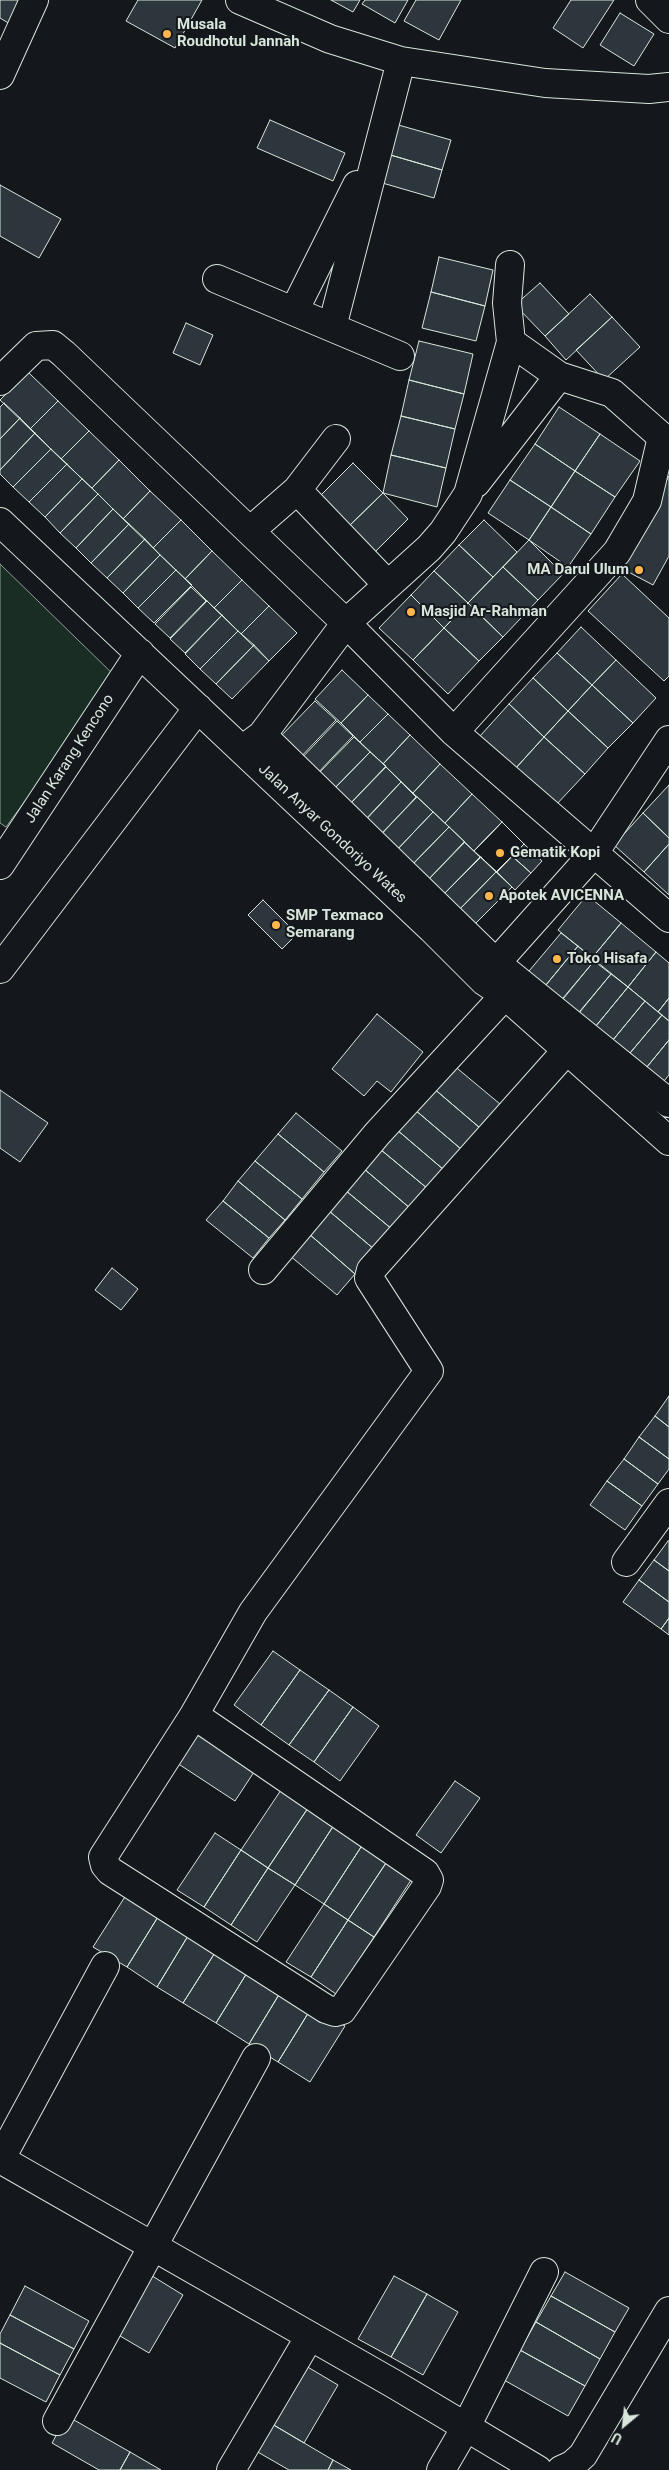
<!DOCTYPE html>
<html>
<head>
<meta charset="utf-8">
<style>
  body { margin:0 }
  #map { position:relative; width:669px; height:2470px; overflow:hidden; background:#14181c; font-family:Roboto,sans-serif }
  canvas { display:block }
  .north { position:absolute; left:599px; top:2400px; width:50px; height:50px; -webkit-text-stroke:4px #14181c; paint-order:stroke; rotate:208deg; font-size:14px; font-weight:700; line-height:20px; text-align:center; color:#d8e6dc }
  .north::after { content:''; display:block; margin:auto; width:18px; height:22px; background:#d8e6dc; clip-path:polygon(50% 0,100% 100%,50% 72%,0 100%) }
</style>
</head>
<body>
<div id="map">
<canvas width="669" height="2470"></canvas>
<div class="north">U</div>
</div>
<script>
const c = document.querySelector('canvas').getContext('2d');
c.lineJoin = 'round';
function fillPath(path, color) { c.fillStyle = color; c.fill(path, 'evenodd'); }
const toPath = rows => new Path2D(rows.map(r => 'M' + r).join(''));
function trace(path, color, width, dash) { c.strokeStyle = color; c.lineWidth = width; c.lineCap = dash ? 'butt' : 'round'; c.setLineDash(dash || []); c.stroke(path); }
function drawText(font, color, halo, rows, align = 'center') {
  c.font = font + ' Roboto,sans-serif'; c.lineWidth = 4; c.setLineDash([]); c.textBaseline = 'middle'; c.strokeStyle = halo; c.fillStyle = color; for (const [text, x, y, turn = 0] of rows) {
    c.save(); c.translate(x, y); c.rotate((+turn || 0) * Math.PI / 180); c.textAlign = isNaN(turn) ? turn : align; if (halo) c.strokeText(text, 0, 0); c.fillText(text, 0, 0); c.restore();
  }
}
const green = toPath([
  [0,564,116,677,6,827,0,823,0,564]
]);
fillPath(green, '#1a2d24');
trace(green, '#939e99', 1);
const building = toPath([
  [0,0,30,0,15,27,0,18,0,0],
  [138,0,202,0,175,48,126,21,138,0],
  [331,0,360,0,353,12,331,0],
  [365,0,408,0,395,23,362,4,365,0],
  [416,0,461,0,439,40,404,21,416,0],
  [571,0,614,0,583,48,553,28,571,0],
  [620,13,654,34,634,66,600,45,620,13],
  [270,120,345,153,333,181,257,148,270,120],
  [395,124,451,140,442,170,387,154,395,124],
  [387,154,442,170,434,198,379,182,387,154],
  [0,185,61,219,39,258,0,236,0,185],
  [439,257,493,270,485,306,431,292,439,257],
  [540,283,569,314,545,336,515,305,540,283],
  [431,292,485,306,476,341,422,328,431,292],
  [590,294,612,317,566,360,545,336,590,294],
  [612,317,640,347,604,380,576,350,612,317],
  [186,323,213,335,200,365,173,353,186,323],
  [419,341,473,354,464,394,409,380,419,341],
  [28,372,58,401,30,429,0,400,28,372],
  [409,380,464,394,455,429,401,416,409,380],
  [58,401,89,431,61,459,30,429,58,401],
  [4,403,20,418,0,439,0,407,4,403],
  [559,407,600,434,575,471,535,444,559,407],
  [401,416,455,429,446,468,391,455,401,416],
  [20,418,35,433,0,470,0,439,20,418],
  [89,431,119,460,92,488,61,459,89,431],
  [35,433,51,449,13,487,0,474,0,470,35,433],
  [600,434,640,461,615,497,575,471,600,434],
  [535,444,575,471,551,507,510,480,535,444],
  [51,449,67,464,29,502,13,487,51,449],
  [391,455,446,468,437,507,383,493,391,455],
  [119,460,150,491,123,519,92,488,119,460],
  [353,463,383,493,347,528,318,498,353,463],
  [67,464,82,479,45,517,29,502,67,464],
  [575,471,615,497,591,534,551,507,575,471],
  [669,476,669,556,653,585,619,567,669,476],
  [82,479,98,494,60,533,45,517,82,479],
  [510,480,551,507,529,540,488,513,510,480],
  [150,491,181,520,153,548,123,519,150,491],
  [383,493,408,519,373,554,347,528,383,493],
  [98,494,113,509,76,548,60,533,98,494],
  [551,507,591,534,568,567,529,540,551,507],
  [113,509,129,524,91,563,76,548,113,509],
  [181,520,212,551,185,579,153,548,181,520],
  [484,520,517,552,493,577,459,545,484,520],
  [129,524,145,539,107,578,91,563,129,524],
  [145,539,160,555,123,593,107,578,145,539],
  [529,540,563,574,538,600,503,567,529,540],
  [459,545,493,577,468,603,434,571,459,545],
  [212,551,242,580,214,608,185,579,212,551],
  [160,555,176,570,138,608,123,593,160,555],
  [503,567,538,600,503,637,468,603,503,567],
  [176,570,192,585,154,623,138,608,176,570],
  [434,571,468,603,444,628,411,595,434,571],
  [622,574,669,618,669,676,664,681,588,611,622,574],
  [242,580,269,606,241,634,214,608,242,580],
  [191,587,206,601,170,638,155,624,191,587],
  [411,595,444,628,413,660,379,628,411,595],
  [207,601,222,615,185,653,170,639,207,601],
  [468,603,503,637,479,661,444,628,468,603],
  [269,606,297,633,269,661,241,634,269,606],
  [222,615,238,631,200,669,185,654,222,615],
  [581,627,616,660,592,685,557,653,581,627],
  [444,628,479,661,448,694,413,660,444,628],
  [238,631,254,645,216,684,200,669,238,631],
  [254,645,269,661,232,699,216,684,254,645],
  [557,653,592,685,568,711,533,678,557,653],
  [616,660,656,698,633,723,592,685,616,660],
  [342,670,368,695,341,723,315,699,342,670],
  [533,678,568,711,544,737,509,704,533,678],
  [592,685,633,723,608,748,568,711,592,685],
  [368,695,388,714,360,742,341,723,368,695],
  [315,701,336,720,297,761,276,741,315,701],
  [509,704,544,737,515,769,480,736,509,704],
  [568,711,608,748,585,774,544,737,568,711],
  [388,714,410,735,383,764,360,742,388,714],
  [337,721,353,736,314,777,298,762,337,721],
  [410,735,440,764,413,793,383,764,410,735],
  [354,737,370,752,331,792,315,777,354,737],
  [544,737,585,774,555,806,515,769,544,737],
  [370,752,386,766,347,807,331,792,370,752],
  [440,764,472,794,445,823,413,793,440,764],
  [386,767,401,782,363,822,347,807,386,767],
  [401,782,416,797,379,837,363,823,401,782],
  [669,785,669,838,643,813,669,785],
  [472,794,502,822,474,851,445,823,472,794],
  [417,797,433,812,394,853,378,837,417,797],
  [433,812,449,827,410,867,394,853,433,812],
  [643,813,669,838,669,844,644,872,614,845,643,813],
  [502,822,524,844,497,872,474,851,502,822],
  [502,822,524,844,496,872,474,851,502,822],
  [449,827,465,842,426,882,410,867,449,827],
  [464,842,480,857,441,897,426,882,464,842],
  [524,844,542,861,531,873,512,856,524,844],
  [669,844,669,895,644,872,669,844],
  [512,856,531,873,515,890,497,872,512,856],
  [481,857,496,872,457,912,441,897,481,857],
  [496,872,512,887,472,927,457,912,496,872],
  [587,895,621,923,592,958,558,930,587,895],
  [263,900,297,934,282,949,248,915,263,900],
  [621,923,656,952,628,987,592,958,621,923],
  [561,933,578,946,541,991,524,977,561,933],
  [578,946,595,960,558,1004,541,991,578,946],
  [656,952,669,963,669,998,658,1012,628,987,656,952],
  [594,961,611,974,575,1017,559,1004,594,961],
  [611,974,628,987,591,1032,575,1018,611,974],
  [628,987,645,1001,608,1046,591,1032,628,987],
  [669,998,669,1021,658,1012,669,998],
  [645,1001,662,1015,625,1059,608,1046,645,1001],
  [377,1014,423,1052,391,1092,377,1081,364,1096,332,1069,377,1014],
  [662,1015,669,1021,669,1040,642,1073,625,1059,662,1015],
  [669,1040,669,1075,659,1087,642,1073,669,1040],
  [452,1064,500,1104,480,1128,432,1087,452,1064],
  [432,1087,480,1128,461,1149,414,1109,432,1087],
  [0,1090,48,1123,20,1162,0,1148,0,1090],
  [414,1109,461,1149,444,1170,396,1129,414,1109],
  [296,1113,342,1151,324,1172,278,1134,296,1113],
  [396,1129,444,1170,428,1189,380,1149,396,1129],
  [278,1134,324,1172,302,1199,255,1161,278,1134],
  [380,1149,428,1189,411,1209,363,1168,380,1149],
  [255,1161,302,1199,285,1220,238,1181,255,1161],
  [363,1168,411,1209,393,1230,345,1190,363,1168],
  [238,1181,285,1220,269,1238,223,1201,238,1181],
  [345,1190,393,1230,375,1250,328,1210,345,1190],
  [223,1201,269,1238,253,1258,206,1220,223,1201],
  [328,1210,375,1250,355,1274,308,1233,328,1210],
  [308,1233,355,1274,337,1295,289,1255,308,1233],
  [112,1268,138,1289,121,1310,95,1290,112,1268],
  [669,1396,669,1427,655,1416,669,1396],
  [655,1416,669,1427,669,1459,639,1437,655,1416],
  [639,1437,669,1459,669,1469,658,1484,624,1459,639,1437],
  [624,1459,658,1484,642,1506,607,1481,624,1459],
  [607,1481,642,1506,625,1530,590,1505,607,1481],
  [668,1541,669,1541,669,1571,654,1560,668,1541],
  [654,1560,669,1571,669,1602,639,1580,654,1560],
  [639,1580,669,1602,669,1618,661,1629,623,1602,639,1580],
  [669,1618,669,1635,661,1629,669,1618],
  [273,1651,300,1670,261,1725,234,1705,273,1651],
  [300,1670,329,1690,289,1745,261,1725,300,1670],
  [329,1690,353,1707,314,1762,289,1745,329,1690],
  [353,1707,379,1726,340,1781,314,1762,353,1707],
  [196,1734,254,1772,235,1801,177,1763,196,1734],
  [455,1781,480,1798,441,1853,416,1835,455,1781],
  [281,1790,308,1808,268,1868,241,1850,281,1790],
  [308,1808,334,1825,295,1885,268,1868,308,1808],
  [334,1825,363,1844,324,1904,295,1885,334,1825],
  [215,1833,241,1850,204,1907,177,1890,215,1833],
  [363,1844,388,1860,348,1920,324,1904,363,1844],
  [241,1850,268,1868,231,1925,204,1907,241,1850],
  [388,1860,413,1877,374,1937,348,1920,388,1860],
  [268,1868,295,1885,257,1942,231,1925,268,1868],
  [128,1892,161,1912,127,1967,93,1947,128,1892],
  [324,1904,348,1920,311,1977,286,1962,324,1904],
  [161,1912,191,1931,157,1987,127,1967,161,1912],
  [348,1920,374,1937,336,1994,311,1977,348,1920],
  [191,1931,218,1948,183,2003,157,1987,191,1931],
  [218,1948,250,1968,216,2023,183,2003,218,1948],
  [250,1968,283,1988,249,2044,216,2023,250,1968],
  [283,1988,312,2007,278,2062,249,2044,283,1988],
  [312,2007,345,2026,310,2082,278,2062,312,2007],
  [565,2272,629,2308,615,2332,551,2296,565,2272],
  [149,2274,183,2295,149,2353,115,2333,149,2274],
  [394,2276,427,2294,391,2357,358,2339,394,2276],
  [25,2286,89,2321,74,2349,10,2315,25,2286],
  [427,2294,458,2312,423,2375,391,2357,427,2294],
  [551,2296,615,2332,600,2359,536,2322,551,2296],
  [10,2315,74,2349,60,2375,0,2343,0,2334,10,2315],
  [536,2322,600,2359,585,2386,520,2350,536,2322],
  [0,2343,60,2375,46,2402,0,2378,0,2343],
  [520,2350,585,2386,568,2416,504,2380,520,2350],
  [306,2366,338,2385,304,2443,272,2424,306,2366],
  [67,2416,130,2452,120,2470,99,2470,52,2443,67,2416],
  [272,2424,333,2460,328,2470,289,2470,256,2451,272,2424],
  [130,2452,161,2470,120,2470,130,2452],
  [333,2460,351,2470,328,2470,333,2460]
]);
fillPath(building, '#2c363c');
trace(building, '#d8e6dc', 1);
const minor = toPath([
  [240,0,330,39,401,61,545,83,649,89,669,87],
  [650,0,669,19],
  [0,75,34,0],
  [217,279,400,356],
  [294,311,357,185],
  [332,327,401,61],
  [0,381,36,346,53,345,64,354,346,623,454,732,669,918],
  [476,483,559,376],
  [297,490,388,585],
  [0,522,432,929,484,981,505,995,669,1141],
  [250,531,297,490,336,439],
  [454,732,617,552,647,501,662,437,612,393,559,376,511,342],
  [262,735,496,963,669,1103],
  [242,750,262,735,346,623,429,548,443,532,468,494,511,342,507,303,510,265],
  [0,865,140,653],
  [0,969,198,708],
  [486,978,496,963,594,853,669,740],
  [263,1270,377,1134,505,995],
  [626,1562,669,1503],
  [194,1715,425,1873,429,1880,427,1886,342,2010,335,2012,326,2009,110,1871,105,1865,103,1857,194,1715,253,1612,429,1371,369,1278,371,1270,567,1050],
  [0,2159,394,2384,538,2470],
  [0,2160,105,1966],
  [57,2421,256,2058],
  [231,2470,310,2336],
  [441,2470,466,2427,544,2272],
  [561,2470,572,2465,583,2455,669,2311]
]);
trace(minor, '#d8e6dc', 30);
trace(minor, '#14181c', 28);
for (const [x, y, r, color] of [
  [167,34,5,"#ffb74d"],
  [639,570,5,"#ffb74d"],
  [411,612,5,"#ffb74d"],
  [500,853,5,"#ffb74d"],
  [489,896,5,"#ffb74d"],
  [276,925,5,"#ffb74d"],
  [557,959,5,"#ffb74d"]
]) { const dot = new Path2D(); dot.arc(x, y, r, 0, 2 * Math.PI); c.fillStyle = color; c.fill(dot); trace(dot, '#14181c', 2); }
drawText('bold 15px', '#d8e6dc', '#14181c', [
  ["Musala",177,25],
  ["Roudhotul Jannah",177,42],
  ["MA Darul Ulum",629,570,"right"],
  ["Masjid Ar-Rahman",421,612],
  ["Gematik Kopi",510,853],
  ["Apotek AVICENNA",499,896],
  ["SMP Texmaco",286,916],
  ["Semarang",286,933],
  ["Toko Hisafa",567,959]
], 'left');
drawText('15px', '#d8e6dc', '#14181c', [
  ["Jalan Karang Kencono",70,759,-57],
  ["Jalan Anyar Gondoriyo Wates",332,834,43]
]);
</script>
</body>
</html>
